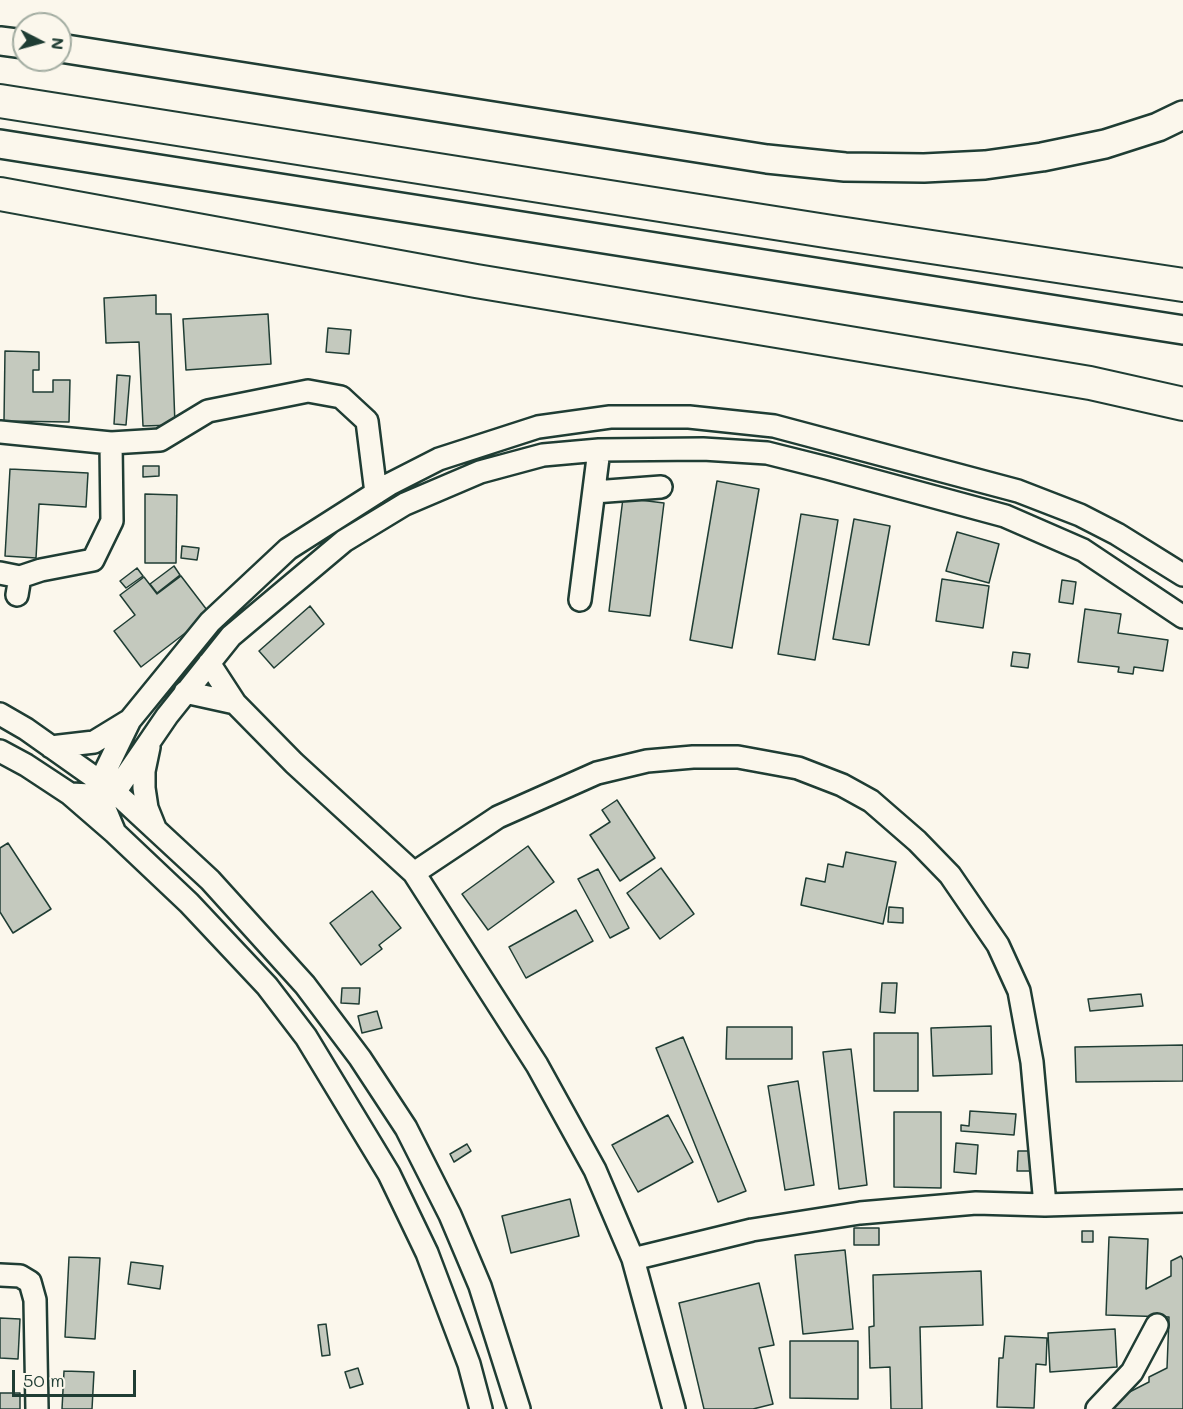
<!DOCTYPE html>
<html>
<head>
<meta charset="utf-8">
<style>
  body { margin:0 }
  #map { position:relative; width:1183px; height:1409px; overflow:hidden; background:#fbf7ec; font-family:Mali,sans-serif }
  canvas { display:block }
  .north { position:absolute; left:12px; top:12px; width:60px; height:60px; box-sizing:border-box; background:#fbf7ec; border:2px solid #a3ada2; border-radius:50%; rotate:96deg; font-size:16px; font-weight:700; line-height:24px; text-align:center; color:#1f3d34 }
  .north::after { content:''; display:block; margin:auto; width:21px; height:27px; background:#1f3d34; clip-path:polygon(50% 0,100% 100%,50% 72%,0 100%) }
  .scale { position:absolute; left:12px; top:1370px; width:124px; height:27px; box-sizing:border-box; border:3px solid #1f3d34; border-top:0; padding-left:8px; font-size:18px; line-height:21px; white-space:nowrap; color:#1f3d34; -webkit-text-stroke:4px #fbf7ec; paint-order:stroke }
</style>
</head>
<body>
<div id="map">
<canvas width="1183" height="1409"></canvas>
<div class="north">N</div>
<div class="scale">50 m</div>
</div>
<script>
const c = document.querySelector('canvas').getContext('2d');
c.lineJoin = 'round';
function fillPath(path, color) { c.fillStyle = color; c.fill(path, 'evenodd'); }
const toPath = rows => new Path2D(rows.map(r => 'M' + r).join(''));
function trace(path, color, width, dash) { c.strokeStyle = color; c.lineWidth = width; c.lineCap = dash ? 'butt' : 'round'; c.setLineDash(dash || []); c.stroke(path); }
const building = toPath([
  [156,295,156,314,171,314,175,425,143,426,139,342,106,343,104,298,156,295],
  [268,314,271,364,186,370,183,319,268,314],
  [328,328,351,330,349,354,326,352,328,328],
  [5,351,39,352,39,370,33,370,33,392,53,392,53,380,70,380,69,422,4,421,5,351],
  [117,375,130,376,126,425,114,424,117,375],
  [143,466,159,466,159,476,143,477,143,466],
  [10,469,88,473,86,507,39,504,36,558,5,556,10,469],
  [717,481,759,489,732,648,690,640,717,481],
  [145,494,177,495,176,563,145,563,145,494],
  [623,498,664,503,650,616,609,611,623,498],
  [801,514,838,520,815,660,778,654,801,514],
  [854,519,890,526,869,645,833,639,854,519],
  [957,532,999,544,989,583,946,571,957,532],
  [182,546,199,548,197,560,181,558,182,546],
  [174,566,180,575,157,593,150,584,174,566],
  [137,568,143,576,126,588,120,581,137,568],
  [181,576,210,614,141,667,114,631,135,615,120,595,144,577,157,594,181,576],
  [942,579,989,586,983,628,936,621,942,579],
  [1062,580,1076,582,1073,604,1059,602,1062,580],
  [310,606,324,624,274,668,259,651,310,606],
  [1085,609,1121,614,1118,633,1168,640,1163,671,1134,667,1133,674,1118,672,1119,667,1078,662,1085,609],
  [1013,652,1030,654,1028,668,1011,666,1013,652],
  [617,800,655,858,620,881,590,835,610,822,602,810,617,800],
  [8,843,51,909,13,933,0,912,0,848,8,843],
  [528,846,554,882,488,930,462,894,528,846],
  [846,852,896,862,883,924,801,905,806,878,825,882,828,864,843,867,846,852],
  [661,868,694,914,660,939,627,893,661,868],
  [598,869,629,928,610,938,578,879,598,869],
  [372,891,401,928,379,945,382,949,361,965,330,923,372,891],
  [889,907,903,908,903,923,888,922,889,907],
  [576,910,593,941,526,978,509,947,576,910],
  [882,983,897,983,895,1013,880,1012,882,983],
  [342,988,360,988,359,1004,341,1003,342,988],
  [1141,994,1143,1006,1090,1011,1088,999,1141,994],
  [377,1011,382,1028,362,1033,358,1016,377,1011],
  [991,1026,992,1074,933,1076,931,1028,991,1026],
  [727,1027,792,1027,792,1059,726,1059,727,1027],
  [874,1033,918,1033,918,1091,874,1091,874,1033],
  [683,1037,746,1191,718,1202,656,1048,683,1037],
  [1183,1045,1183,1081,1076,1082,1075,1047,1183,1045],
  [851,1049,867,1185,839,1189,823,1052,851,1049],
  [798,1081,814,1185,785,1190,768,1086,798,1081],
  [970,1111,1016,1114,1014,1135,961,1131,961,1125,969,1126,970,1111],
  [894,1112,941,1112,941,1188,894,1187,894,1112],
  [668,1115,693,1162,638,1192,612,1145,668,1115],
  [956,1143,978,1145,976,1174,954,1172,956,1143],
  [467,1144,471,1151,454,1162,450,1154,467,1144],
  [1018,1151,1033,1151,1033,1171,1017,1171,1018,1151],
  [570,1199,579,1236,511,1253,502,1216,570,1199],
  [854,1228,879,1228,879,1245,854,1245,854,1228],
  [1082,1231,1093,1231,1093,1242,1082,1242,1082,1231],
  [1109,1237,1148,1239,1146,1289,1171,1276,1171,1261,1181,1256,1183,1260,1183,1409,1104,1409,1104,1405,1149,1382,1149,1377,1167,1368,1169,1317,1106,1315,1109,1237],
  [845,1250,853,1329,803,1334,795,1255,845,1250],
  [69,1257,100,1258,95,1339,65,1337,69,1257],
  [131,1262,163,1266,160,1289,128,1284,131,1262],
  [981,1271,983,1325,920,1327,922,1409,891,1409,890,1367,870,1368,869,1327,874,1326,873,1275,981,1271],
  [759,1283,774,1345,759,1348,773,1404,753,1409,704,1409,679,1303,759,1283],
  [0,1318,20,1319,18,1359,0,1358,0,1318],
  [326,1324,330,1355,322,1356,318,1325,326,1324],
  [1115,1329,1117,1367,1050,1372,1048,1333,1115,1329],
  [1005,1336,1047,1338,1046,1365,1036,1364,1034,1408,997,1407,999,1358,1003,1358,1005,1336],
  [790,1341,858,1341,858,1399,790,1398,790,1341],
  [358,1368,363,1384,350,1388,345,1372,358,1368],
  [64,1371,94,1372,92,1409,62,1409,64,1371],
  [0,1393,20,1393,20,1409,0,1409,0,1393]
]);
fillPath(building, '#c4c9be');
trace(building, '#1f3d34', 1.5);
const minor = toPath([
  [0,432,111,443,160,440,208,411,308,391,341,397,367,421,376,493],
  [594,492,661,487],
  [0,573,20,577],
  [17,595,20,577,41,570,93,560,112,521,111,443],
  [580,600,599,450],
  [209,663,235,703,294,763,414,873,537,1065,595,1170,633,1259,674,1409],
  [185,692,235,703],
  [0,714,26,729,115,792,210,880,305,985,360,1058,406,1128,450,1215,480,1286,519,1409],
  [51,747,94,742,130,720],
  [149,747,144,771,144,788,147,808,155,828],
  [0,751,26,765,70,794,115,833,189,903,267,986,306,1037,389,1174,427,1253,469,1364,481,1409],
  [70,794,91,795,115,792,167,716,231,636,344,541,405,504,480,472,543,455,599,450,703,449,767,453,827,468,1005,516,1083,550,1183,617],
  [115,833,105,809,100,782,130,720,210,622,288,549,390,484,439,459,538,427,610,417,689,417,774,426,1018,491,1080,515,1117,534,1183,575],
  [414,873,498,817,597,773,647,761,693,757,738,757,798,768,842,785,871,801,917,841,950,875,998,945,1019,991,1032,1062,1045,1205],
  [633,1259,752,1230,860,1213,976,1203,1045,1205,1183,1201],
  [0,1275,20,1276,30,1282,35,1300,37,1409],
  [1097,1409,1132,1372,1157,1325]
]);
const major = toPath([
  [0,41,24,44],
  [60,48,767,159,845,167,924,168,985,165,1042,157,1105,144,1158,127,1183,115],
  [0,144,1183,330]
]);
const highway = toPath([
  [0,101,832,232,1183,285],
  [0,194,476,281,1090,383,1183,404]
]);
trace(minor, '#1f3d34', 26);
trace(major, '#1f3d34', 32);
trace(highway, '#1f3d34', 36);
trace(minor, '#fbf7ec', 21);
trace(major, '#fbf7ec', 27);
trace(highway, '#fbf7ec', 32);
</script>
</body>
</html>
